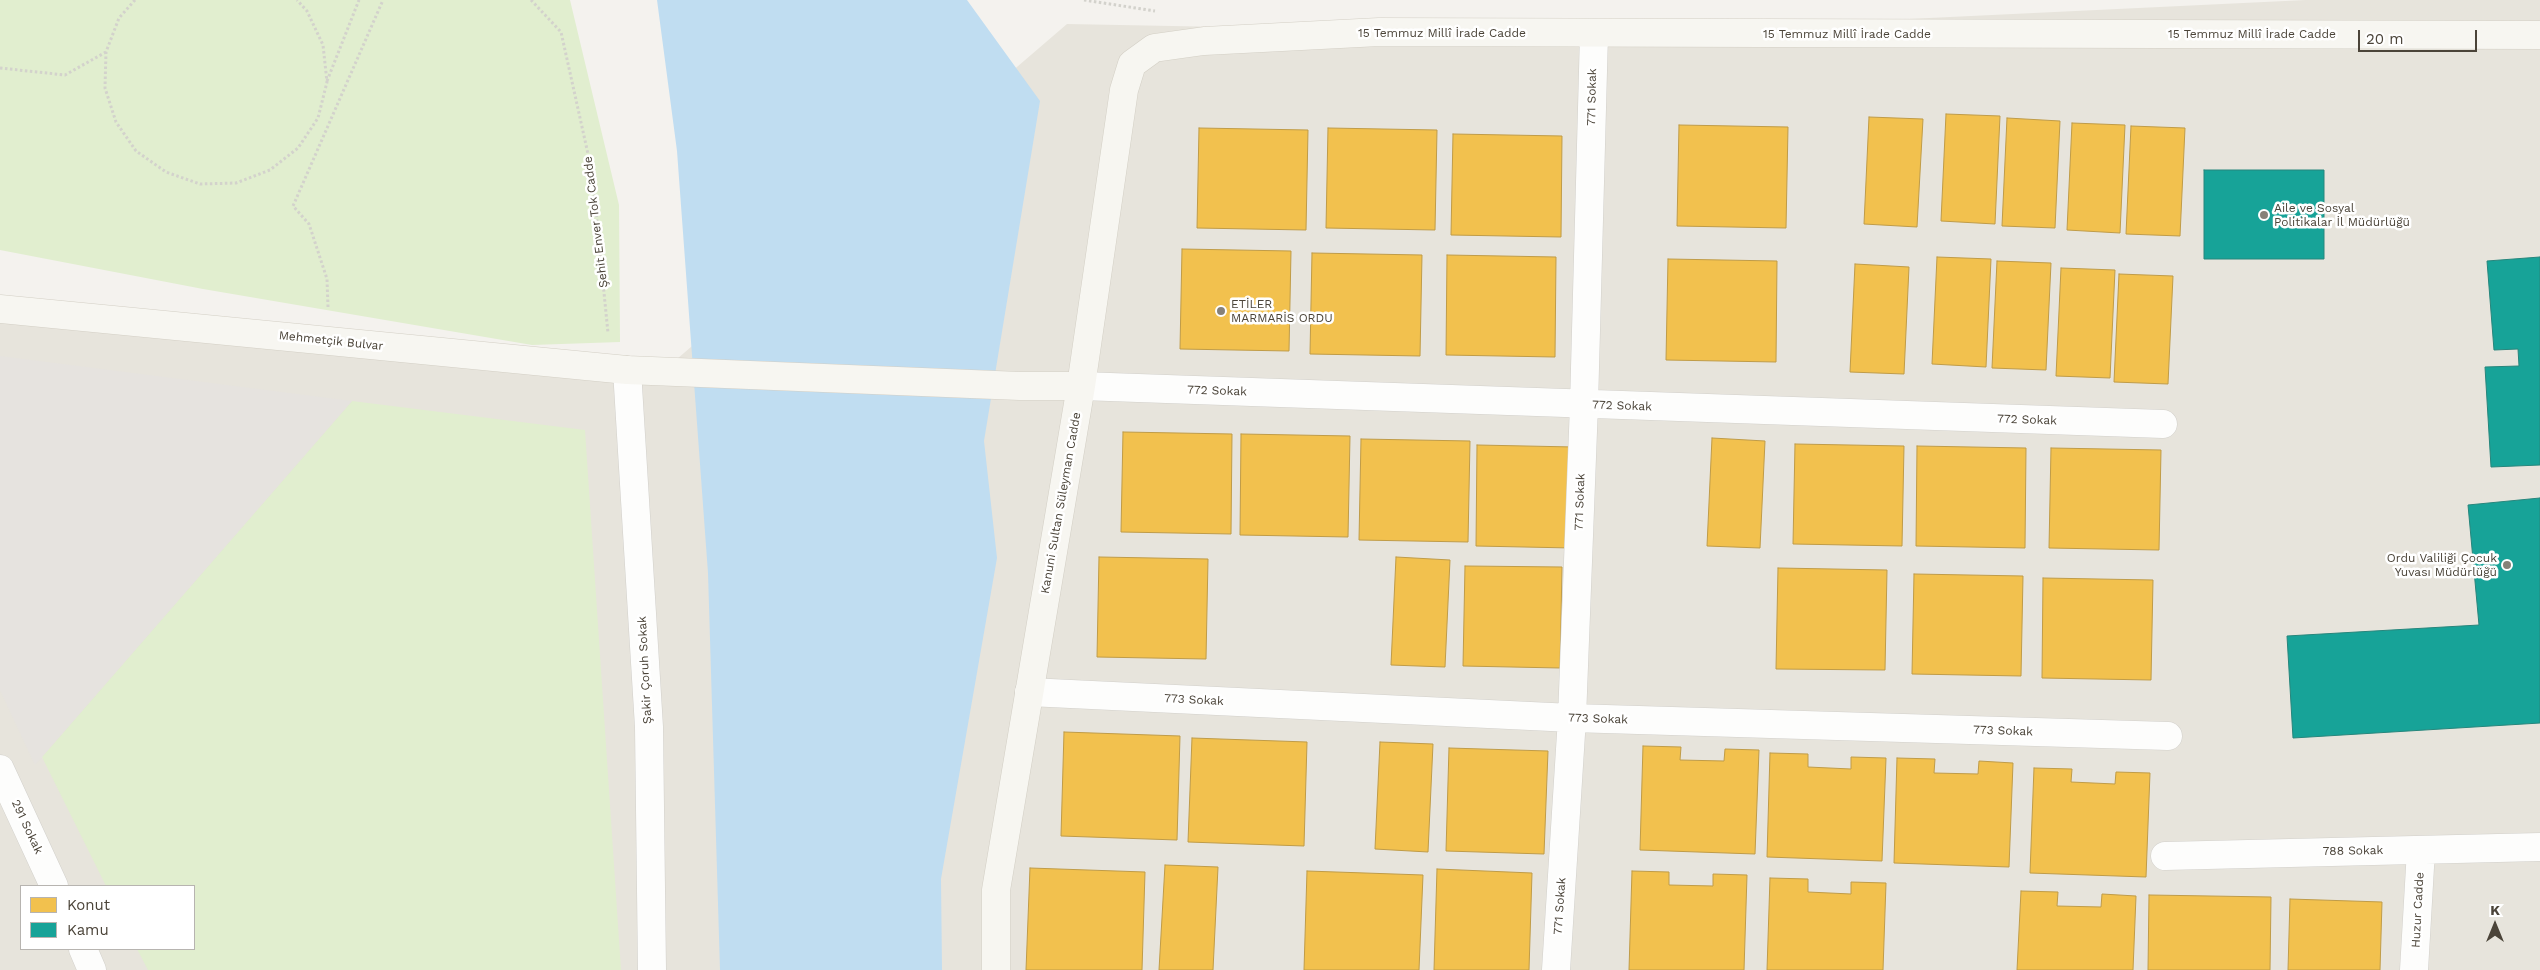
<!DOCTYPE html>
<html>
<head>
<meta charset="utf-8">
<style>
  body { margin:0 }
  #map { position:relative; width:2540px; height:970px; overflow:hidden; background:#f4f2ee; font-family:"Work Sans",sans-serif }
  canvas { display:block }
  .legend { position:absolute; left:20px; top:885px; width:175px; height:65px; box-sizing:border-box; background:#fff; border:1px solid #b7b4b0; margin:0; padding:6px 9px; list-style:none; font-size:15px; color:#4b4439 }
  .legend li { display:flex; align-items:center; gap:10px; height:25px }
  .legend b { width:25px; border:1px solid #b7b4b0 }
  .north { position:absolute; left:2470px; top:900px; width:50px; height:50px; -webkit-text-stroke:4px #fff; paint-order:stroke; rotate:0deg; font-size:14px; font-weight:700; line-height:20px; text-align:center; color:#4b4439 }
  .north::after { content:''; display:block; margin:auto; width:18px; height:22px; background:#4b4439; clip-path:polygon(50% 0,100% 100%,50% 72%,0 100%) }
  .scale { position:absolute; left:2358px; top:30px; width:119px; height:22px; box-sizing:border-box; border:2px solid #4b4439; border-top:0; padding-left:6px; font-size:15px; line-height:18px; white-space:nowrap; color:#4b4439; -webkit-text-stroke:4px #fff; paint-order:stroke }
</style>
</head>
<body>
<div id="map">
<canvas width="2540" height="970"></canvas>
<ul class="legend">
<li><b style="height:14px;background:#f2c14e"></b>Konut</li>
<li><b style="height:14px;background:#17a398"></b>Kamu</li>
</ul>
<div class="north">K</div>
<div class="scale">20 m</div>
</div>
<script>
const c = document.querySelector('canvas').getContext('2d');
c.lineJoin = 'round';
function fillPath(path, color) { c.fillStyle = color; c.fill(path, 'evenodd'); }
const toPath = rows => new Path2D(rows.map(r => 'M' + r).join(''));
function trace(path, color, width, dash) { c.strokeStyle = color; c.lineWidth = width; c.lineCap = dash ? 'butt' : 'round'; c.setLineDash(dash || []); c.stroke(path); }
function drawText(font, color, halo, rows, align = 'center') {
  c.font = font + ' "Work Sans",sans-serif'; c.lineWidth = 5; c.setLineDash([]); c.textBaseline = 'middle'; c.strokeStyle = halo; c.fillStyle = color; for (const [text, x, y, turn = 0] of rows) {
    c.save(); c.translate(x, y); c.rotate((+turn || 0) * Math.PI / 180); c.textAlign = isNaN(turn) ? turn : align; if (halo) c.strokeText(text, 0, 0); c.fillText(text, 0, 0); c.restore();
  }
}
fillPath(toPath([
  [2306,0,2540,0,2540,970,0,970,0,312,663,371,1067,24,1594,34],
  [21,886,194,886,194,949,21,949]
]), '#e7e4dc');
fillPath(toPath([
  [0,0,570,0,619,205,620,342,532,345,203,289,0,250],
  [352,401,585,430,621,970,148,970,137,949,194,949,194,886,106,886,42,757]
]), '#e1eecf');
fillPath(toPath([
  [0,356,352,401,35,765,0,690]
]), '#e6e3df');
fillPath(toPath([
  [657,0,967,0,1040,101,984,441,997,558,941,879,942,970,720,970,708,573,677,151]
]), '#c0ddf1');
const homes = toPath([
  [1946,114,2000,116,1995,224,1941,221,1946,114],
  [1869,117,1923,119,1917,227,1864,224,1869,117],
  [2007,118,2060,121,2055,228,2002,226,2007,118],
  [2072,123,2125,125,2120,233,2067,230,2072,123],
  [1679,125,1788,127,1786,228,1677,226,1679,125],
  [2131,126,2185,128,2180,236,2126,234,2131,126],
  [1199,128,1308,130,1306,230,1197,228,1199,128],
  [1328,128,1437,130,1435,230,1326,228,1328,128],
  [1453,134,1562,136,1561,237,1451,235,1453,134],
  [1182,249,1291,251,1289,351,1180,349,1182,249],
  [1312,253,1422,255,1420,356,1310,354,1312,253],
  [1447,255,1556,257,1555,357,1446,355,1447,255],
  [1937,257,1991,259,1986,367,1932,364,1937,257],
  [1668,259,1777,261,1776,362,1666,360,1668,259],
  [1997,261,2051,263,2046,370,1992,368,1997,261],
  [1855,264,1909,267,1904,374,1850,372,1855,264],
  [2061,268,2115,270,2110,378,2056,376,2061,268],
  [2119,274,2173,276,2168,384,2114,382,2119,274],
  [1123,432,1232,434,1231,534,1121,532,1123,432],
  [1241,434,1350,436,1348,537,1240,535,1241,434],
  [1712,438,1765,441,1760,548,1707,546,1712,438],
  [1361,439,1470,441,1468,542,1359,540,1361,439],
  [1795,444,1904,446,1902,546,1793,544,1795,444],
  [1477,445,1574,447,1572,548,1476,546,1477,445],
  [1917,446,2026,448,2025,548,1916,546,1917,446],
  [2051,448,2161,450,2159,550,2049,548,2051,448],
  [1099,557,1208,559,1206,659,1097,657,1099,557],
  [1396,557,1450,560,1445,667,1391,665,1396,557],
  [1465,566,1562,567,1560,668,1463,666,1465,566],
  [1778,568,1887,570,1885,670,1776,669,1778,568],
  [1914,574,2023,576,2021,676,1912,674,1914,574],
  [2043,578,2153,580,2151,680,2042,678,2043,578],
  [1064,732,1180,736,1177,840,1061,836,1064,732],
  [1192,738,1307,742,1304,846,1188,842,1192,738],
  [1380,742,1433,744,1428,852,1375,849,1380,742],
  [1643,746,1681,747,1680,760,1724,761,1725,749,1759,750,1755,854,1640,850,1643,746],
  [1449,748,1548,751,1544,854,1446,851,1449,748],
  [1770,753,1808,754,1808,767,1851,769,1851,757,1886,758,1882,861,1767,857,1770,753],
  [1897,758,1935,759,1934,773,1978,774,1979,761,2013,763,2009,867,1894,863,1897,758],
  [2034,768,2072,769,2071,782,2115,784,2116,772,2150,773,2146,877,2030,873,2034,768],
  [1165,865,1218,867,1213,970,1159,970,1165,865],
  [1030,868,1145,872,1142,970,1026,970,1030,868],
  [1437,869,1532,873,1529,970,1434,970,1437,869],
  [1307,871,1423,875,1419,970,1304,970,1307,871],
  [1632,871,1669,872,1669,885,1713,886,1713,874,1747,875,1744,970,1629,970,1632,871],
  [1770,878,1808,879,1808,892,1851,894,1851,882,1886,883,1883,970,1767,970,1770,878],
  [2021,891,2058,892,2057,906,2101,907,2102,894,2136,896,2133,970,2017,970,2021,891],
  [2149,895,2271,897,2270,970,2148,970,2149,895],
  [2290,899,2382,902,2380,970,2288,970,2290,899]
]);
fillPath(homes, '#f2c14e');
trace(homes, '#c09c48', 1);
const public = toPath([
  [2204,170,2324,170,2324,259,2204,259,2204,170],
  [2540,257,2540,465,2491,467,2485,367,2519,366,2518,349,2494,350,2487,261,2540,257],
  [2540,498,2540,723,2293,738,2287,636,2479,625,2468,505,2540,498]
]);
fillPath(public, '#17a398');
trace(public, '#27867c', 1);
const street = toPath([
  [627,370,649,727,652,970],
  [1081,386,2163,424],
  [1029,692,1572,718,2168,736],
  [0,769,54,886],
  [2165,856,2540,847],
  [83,949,92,970],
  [1556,970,1572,718,1584,405,1594,34],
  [2414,970,2421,850]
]);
const secondary = toPath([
  [0,309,627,370,1020,386,1081,386],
  [996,970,996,890,1081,386,1124,90,1132,64,1154,48,1204,41,1379,32,2540,35]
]);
trace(street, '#d2d0cb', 29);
trace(secondary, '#d3cfc5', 29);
trace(toPath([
  [135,0,119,18,106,52,105,88,116,122,136,151,166,172,200,184,236,183,270,170,298,148,318,118,327,82,323,45,307,11,297,0],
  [531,0,561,32,592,172,608,333],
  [1084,0,1155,11],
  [0,68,65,75,106,52],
  [327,81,359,0],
  [328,307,327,279,309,224,293,206,383,0]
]), '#d3d2cc', 3, [2.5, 2.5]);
trace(street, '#fdfdfc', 28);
trace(secondary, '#f7f6f1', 28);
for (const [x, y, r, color] of [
  [2264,215,5,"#868178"],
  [1221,311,5,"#868178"],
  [2507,565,5,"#868178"]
]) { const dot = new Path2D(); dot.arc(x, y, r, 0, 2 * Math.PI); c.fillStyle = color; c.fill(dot); trace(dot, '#fff', 2); }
drawText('12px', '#4b4439', '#fff', [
  ["15 Temmuz Millî İrade Cadde",1442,33],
  ["15 Temmuz Millî İrade Cadde",1847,34],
  ["15 Temmuz Millî İrade Cadde",2252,34],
  ["771 Sokak",1592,97,-89],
  ["Şehit Enver Tok Cadde",596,222,-97],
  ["Mehmetçik Bulvar",331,341,6],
  ["772 Sokak",1217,391,2],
  ["772 Sokak",1622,406,2],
  ["772 Sokak",2027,420,2],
  ["771 Sokak",1580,502,-88],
  ["Kanuni Sultan Süleyman Cadde",1061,503,-80],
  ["Şakir Çoruh Sokak",645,670,-93],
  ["773 Sokak",1194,700,3],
  ["773 Sokak",1598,719,2],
  ["773 Sokak",2003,731,2],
  ["291 Sokak",27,827,65],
  ["788 Sokak",2353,851,-1],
  ["771 Sokak",1560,906,-86],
  ["Huzur Cadde",2418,910,-87]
]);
drawText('12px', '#4b4439', '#fff', [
  ["Aile ve Sosyal",2274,208],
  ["Politikalar İl Müdürlüğü",2274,222],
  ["ETİLER",1231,304],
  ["MARMARİS ORDU",1231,318],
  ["Ordu Valiliği Çocuk",2497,558,"right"],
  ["Yuvası Müdürlüğü",2497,572,"right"]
], 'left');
</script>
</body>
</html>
